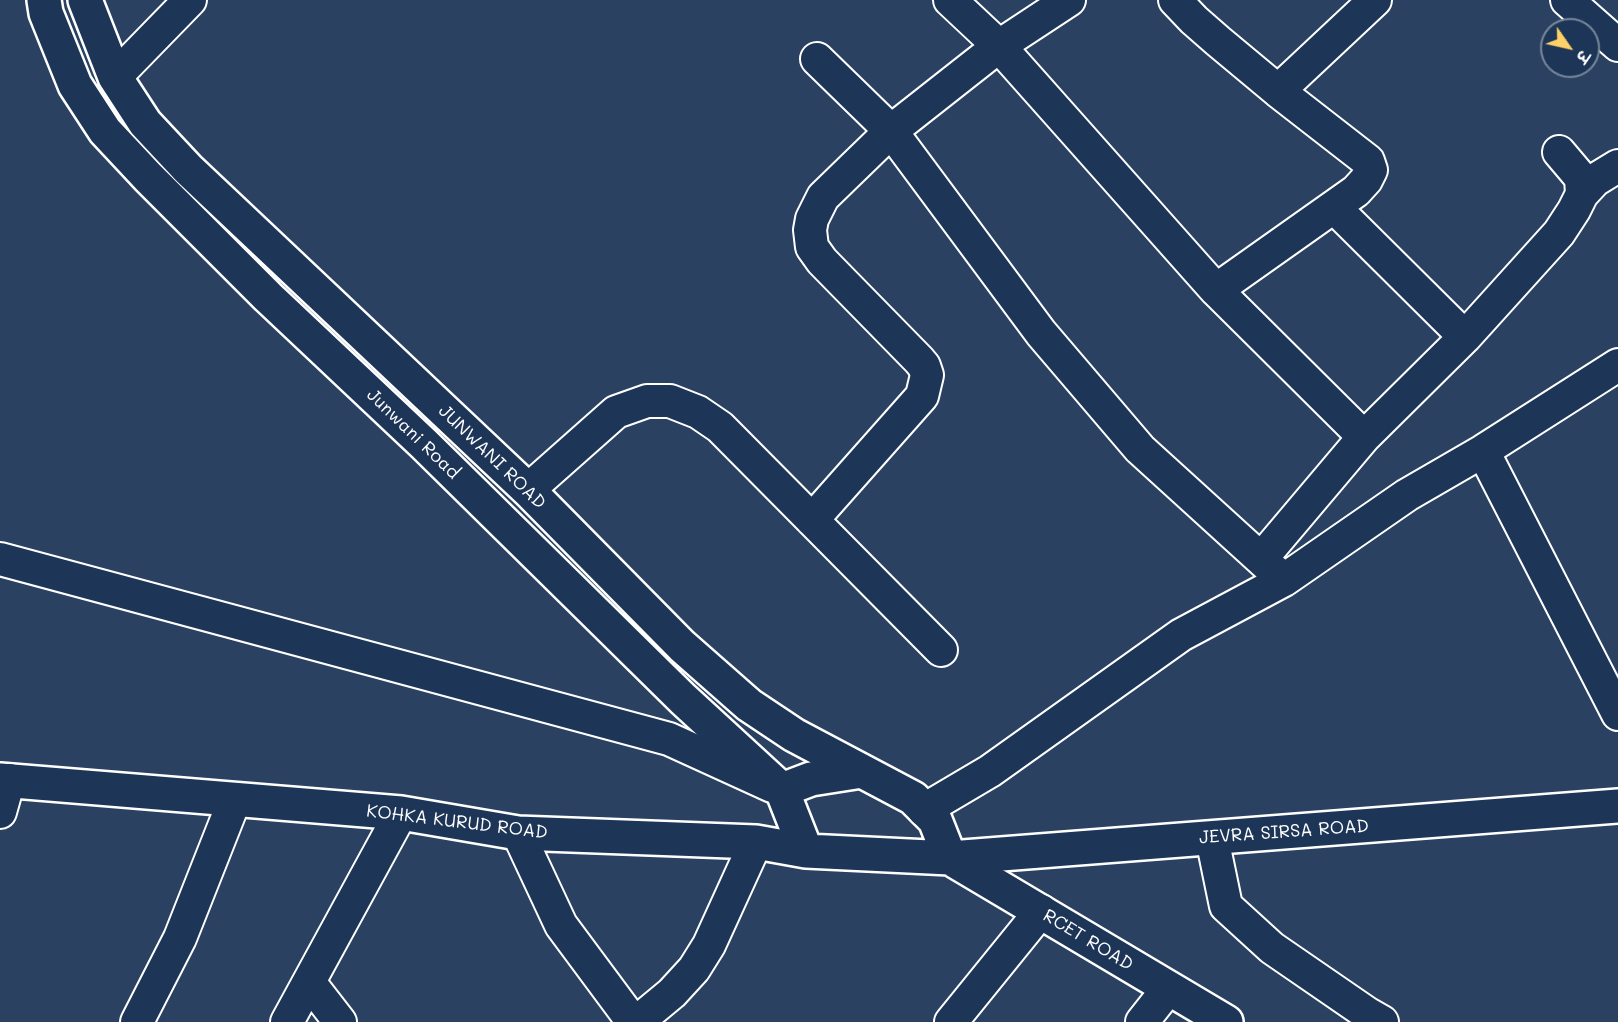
<!DOCTYPE html>
<html>
<head>
<meta charset="utf-8">
<style>
  body { margin:0 }
  #map { position:relative; width:1618px; height:1022px; overflow:hidden; background:#2a4161; font-family:Mali,"Playpen Sans Deva",sans-serif }
  canvas { display:block }
  .north { position:absolute; left:1540px; top:18px; width:60px; height:60px; box-sizing:border-box; background:#1d3557; border:2px solid #77869a; border-radius:50%; rotate:124deg; font-size:16px; font-weight:700; line-height:24px; text-align:center; color:#fff }
  .north::after { content:''; display:block; margin:auto; width:21px; height:27px; background:#ffd166; clip-path:polygon(50% 0,100% 100%,50% 72%,0 100%) }
</style>
</head>
<body>
<div id="map">
<canvas width="1618" height="1022"></canvas>
<div class="north">उ</div>
</div>
<script>
const c = document.querySelector('canvas').getContext('2d');
c.lineJoin = 'round';
const toPath = rows => new Path2D(rows.map(r => 'M' + r).join(''));
function trace(path, color, width, dash) { c.strokeStyle = color; c.lineWidth = width; c.lineCap = dash ? 'butt' : 'round'; c.setLineDash(dash || []); c.stroke(path); }
function drawText(font, color, halo, rows, align = 'center') {
  c.font = font + ' Mali,sans-serif'; c.lineWidth = 6; c.setLineDash([]); c.textBaseline = 'middle'; c.strokeStyle = halo; c.fillStyle = color; for (const [text, x, y, turn = 0] of rows) {
    c.save(); c.translate(x, y); c.rotate((+turn || 0) * Math.PI / 180); c.textAlign = isNaN(turn) ? turn : align; if (halo) c.strokeText(text, 0, 0); c.fillText(text, 0, 0); c.restore();
  }
}
const minor = toPath([
  [950,0,999,46,891,131,1041,333,1140,449,1284,580],
  [1069,0,999,46,1216,290,1364,437],
  [1175,0,1194,20,1218,41,1278,91,1368,161,1371,170,1366,180,1356,191,1216,290],
  [1567,0,1618,45],
  [115,77,190,0],
  [1278,91,1375,0],
  [1582,194,1595,180,1618,166],
  [1335,208,1465,337],
  [1483,451,1618,714],
  [528,490,616,412,647,401,670,401,698,412,720,427,941,650],
  [812,520,922,396,927,375,924,366,919,360,822,261,812,247,810,230,812,219,823,197,891,131,817,59],
  [0,559,669,739,772,786],
  [1261,559,1364,437,1465,337,1559,233,1574,210,1582,194,1581,178,1559,152],
  [924,810,990,771,1181,635,1284,580,1407,495,1483,451,1618,365],
  [0,812,9,780],
  [518,833,561,925,633,1022],
  [1212,838,1226,906,1272,948,1368,1014,1382,1022],
  [309,982,340,1022],
  [137,1022,180,938,235,799],
  [287,1022,401,813],
  [637,1022,672,993,694,969,709,945,756,842],
  [951,1022,1041,911],
  [1142,1022,1168,989]
]);
const tertiary = toPath([
  [950,858,1618,806]
]);
const secondary = toPath([
  [44,0,46,13,75,85,105,131,148,177,268,297,424,444,683,699,782,790,806,851],
  [85,0,115,77,145,123,188,169,528,490,682,646,749,705,794,735,913,798,935,820,950,858],
  [0,780,401,813,518,833,756,842,806,851,950,858,1226,1022],
  [782,790,811,779,862,771]
]);
trace(minor, '#fff', 36);
trace(tertiary, '#fff', 38);
trace(secondary, '#fff', 38);
trace(minor, '#1d3557', 32);
trace(tertiary, '#1d3557', 33);
trace(secondary, '#1d3557', 33);
drawText('18px', '#fff', '#1d3557', [
  ["Junwani Road",413,434,44],
  ["JUNWANI ROAD",492,457,44],
  ["KOHKA KURUD ROAD",457,822,7],
  ["JEVRA SIRSA ROAD",1284,832,-4],
  ["RCET ROAD",1088,940,31]
]);
</script>
</body>
</html>
